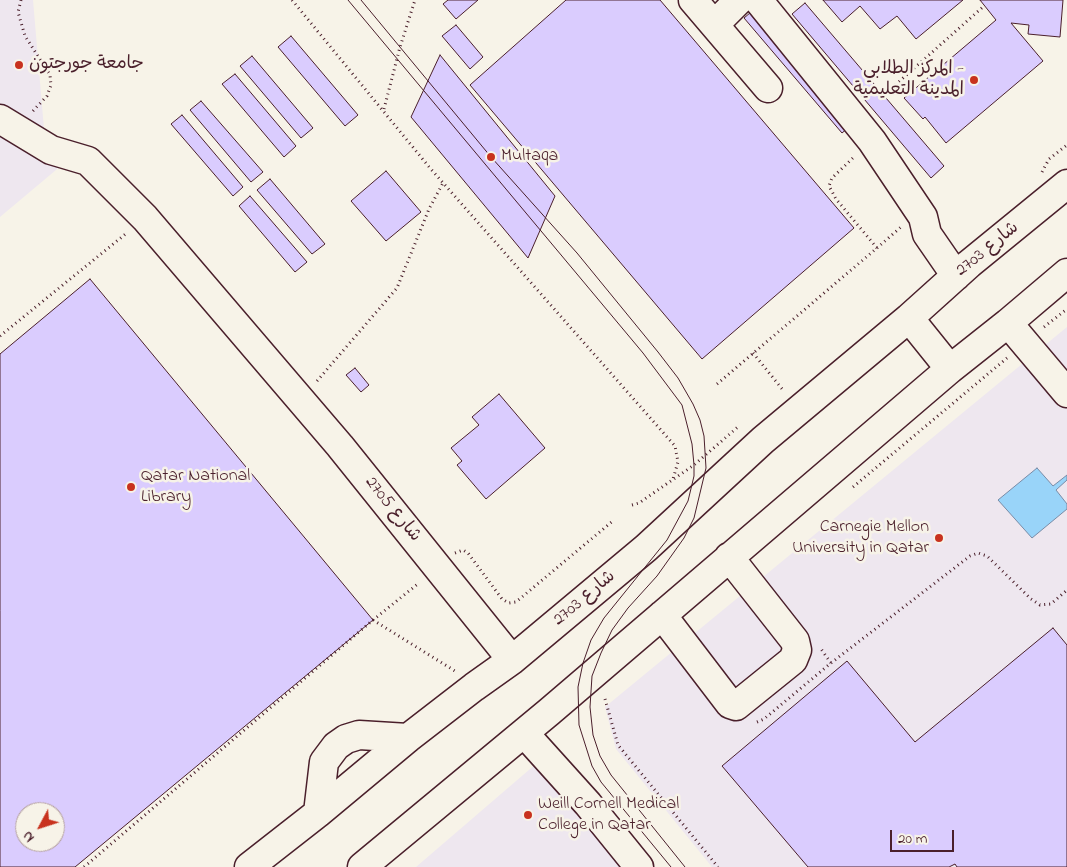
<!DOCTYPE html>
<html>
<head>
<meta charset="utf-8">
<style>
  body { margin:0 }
  #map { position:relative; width:1067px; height:867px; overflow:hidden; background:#f7f3e8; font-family:"Indie Flower",sans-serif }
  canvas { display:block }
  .north { position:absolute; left:15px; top:802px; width:50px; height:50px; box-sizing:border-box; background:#f7f3e8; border:1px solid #b29e9c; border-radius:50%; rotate:230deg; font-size:14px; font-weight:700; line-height:20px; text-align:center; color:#4a1f2b }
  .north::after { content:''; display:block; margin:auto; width:18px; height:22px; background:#c8321e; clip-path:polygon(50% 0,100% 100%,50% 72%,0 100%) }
  .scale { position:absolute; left:890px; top:830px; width:64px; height:22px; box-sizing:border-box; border:2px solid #4a1f2b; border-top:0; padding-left:6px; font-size:15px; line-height:18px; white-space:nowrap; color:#4a1f2b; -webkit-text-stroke:4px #f7f3e8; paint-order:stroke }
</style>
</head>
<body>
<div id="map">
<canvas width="1067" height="867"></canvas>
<div class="north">N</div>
<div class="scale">20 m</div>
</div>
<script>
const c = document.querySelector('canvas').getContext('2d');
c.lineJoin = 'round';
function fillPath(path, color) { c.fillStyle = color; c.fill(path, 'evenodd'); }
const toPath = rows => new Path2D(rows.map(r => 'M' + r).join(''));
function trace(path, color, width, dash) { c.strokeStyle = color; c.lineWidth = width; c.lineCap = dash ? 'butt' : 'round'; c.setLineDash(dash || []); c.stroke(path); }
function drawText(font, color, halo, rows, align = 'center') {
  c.font = font + ' "Indie Flower","Playpen Sans Arabic",sans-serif'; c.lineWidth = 5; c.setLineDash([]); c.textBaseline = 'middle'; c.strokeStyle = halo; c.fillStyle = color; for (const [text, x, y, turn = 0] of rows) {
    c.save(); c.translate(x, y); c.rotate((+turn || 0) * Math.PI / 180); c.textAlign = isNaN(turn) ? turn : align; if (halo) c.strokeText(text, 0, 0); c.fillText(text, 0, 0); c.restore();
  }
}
fillPath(toPath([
  [0,0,33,0,44,129,75,154,0,217],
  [1067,327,1067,867,712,867,616,749,605,707],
  [537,763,625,867,416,867]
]), '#eee7ef');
const water = toPath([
  [1037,468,1053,486,1067,475,1067,480,1056,490,1067,504,1067,509,1032,538,998,500,1037,468]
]);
fillPath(water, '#99d4f9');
trace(water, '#798ca7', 1);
const building = toPath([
  [448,0,478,0,456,19,443,4,448,0],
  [566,0,660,0,854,228,702,359,470,85,566,0],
  [823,0,963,0,916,39,897,16,880,29,860,6,842,22,823,0],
  [980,0,1063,0,1060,37,1028,34,1029,25,1011,23,1043,61,946,143,925,117,923,119,904,98,996,20,980,0],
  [805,3,944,166,931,178,792,14,805,3],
  [757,7,855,122,842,133,744,18,757,7],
  [456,25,483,57,470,69,442,36,456,25],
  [291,36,358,115,345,126,278,47,291,36],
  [440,55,555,196,528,258,411,117,440,55],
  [252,56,313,128,301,138,240,66,252,56],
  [235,74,296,146,284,157,222,84,235,74],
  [201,101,263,172,251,182,190,110,201,101],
  [182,115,243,187,233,196,171,124,182,115],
  [386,171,421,212,386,241,351,201,386,171],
  [270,179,325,244,312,254,257,190,270,179],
  [250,196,307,262,295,272,239,206,250,196],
  [90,279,373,620,75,867,0,867,0,354,90,279],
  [25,812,55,812,55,842,25,842,25,812],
  [355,368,369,385,361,392,346,375,355,368],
  [499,394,545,448,486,499,457,465,462,461,451,448,479,425,472,417,499,394],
  [1053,628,1067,645,1067,867,957,867,955,864,949,867,808,867,722,766,847,661,915,742,1053,628]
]);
fillPath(building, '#daccfe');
trace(building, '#4a1f2b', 1);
const minor = toPath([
  [693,0,768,88],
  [758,0,872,141,923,217,927,234,956,276],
  [715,24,739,0],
  [0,119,51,150,88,161,145,218,340,446,512,660],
  [909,318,950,369],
  [1008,323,1067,393],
  [662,615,730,704,736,706,793,660,797,650,795,641,729,557],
  [524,733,588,804,639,867],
  [318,813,324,762,336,746,346,739,359,735,408,738],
  [249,867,318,813,408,738,474,687,512,660,646,548,763,440,909,318,969,264,1067,184],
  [362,867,549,712,950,369,1008,323,1067,273]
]);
trace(minor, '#4a1f2b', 31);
trace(toPath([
  [21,0,18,12,25,36,50,75,51,85,47,96,32,112],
  [292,0,430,168,675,446,678,462,673,479],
  [884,95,984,6],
  [384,109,400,47,415,0],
  [1042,172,1049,159,1067,145],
  [877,248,901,227],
  [1044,327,1067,309],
  [0,336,128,232],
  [753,353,783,390],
  [317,381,397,288,429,209,443,183],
  [717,384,877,248,836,199,829,186,832,178,855,156],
  [853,487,1007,358],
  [632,505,639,503,694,465,739,426],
  [455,553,463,550,468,553,502,599,509,603,516,602,614,520],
  [373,620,455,671],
  [831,663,970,556,978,553,987,556,1031,599,1040,605,1051,604,1067,590],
  [605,699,618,745,718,867],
  [757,722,764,719,831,663,821,649],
  [84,867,373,620,419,583]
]), '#4a1f2b', 3, [1, 4]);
trace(minor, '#f7f3e8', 28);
trace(toPath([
  [348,0,643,353,682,405,692,444,694,465,694,476,688,501,667,540,604,618,591,640,583,663,578,687,579,725,592,766,601,782,671,867],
  [361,0,491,157,577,253,658,352,678,378,693,404,700,420,704,436,706,468,694,518,684,538,657,576,628,608,612,630,601,653,592,676,590,707,593,735,600,756,611,775,685,867]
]), '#4a1f2b', 1);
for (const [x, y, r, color] of [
  [19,65,5,"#c8321e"],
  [974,80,5,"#c8321e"],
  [491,157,5,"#c8321e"],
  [131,487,5,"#c8321e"],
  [939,538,5,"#c8321e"],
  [528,815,5,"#c8321e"]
]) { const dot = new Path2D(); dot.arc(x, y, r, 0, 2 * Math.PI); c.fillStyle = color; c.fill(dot); trace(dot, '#f7f3e8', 2); }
drawText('18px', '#4a1f2b', '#f7f3e8', [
  ["جامعة جورجتون",29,65],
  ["المركز الطلابي -",964,70,"right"],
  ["المدينة التعليمية",964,91,"right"],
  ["Multaqa",501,157],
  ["Qatar National",141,477],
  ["Library",141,498],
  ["Carnegie Mellon",929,528,"right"],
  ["University in Qatar",929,549,"right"],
  ["Weill Cornell Medical",538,805],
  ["College in Qatar",538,826]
], 'left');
drawText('18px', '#4a1f2b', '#f7f3e8', [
  ["شارع 2703",988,250,-39],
  ["شارع 2705",392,510,51],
  ["شارع 2703",585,599,-40]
]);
</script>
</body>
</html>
